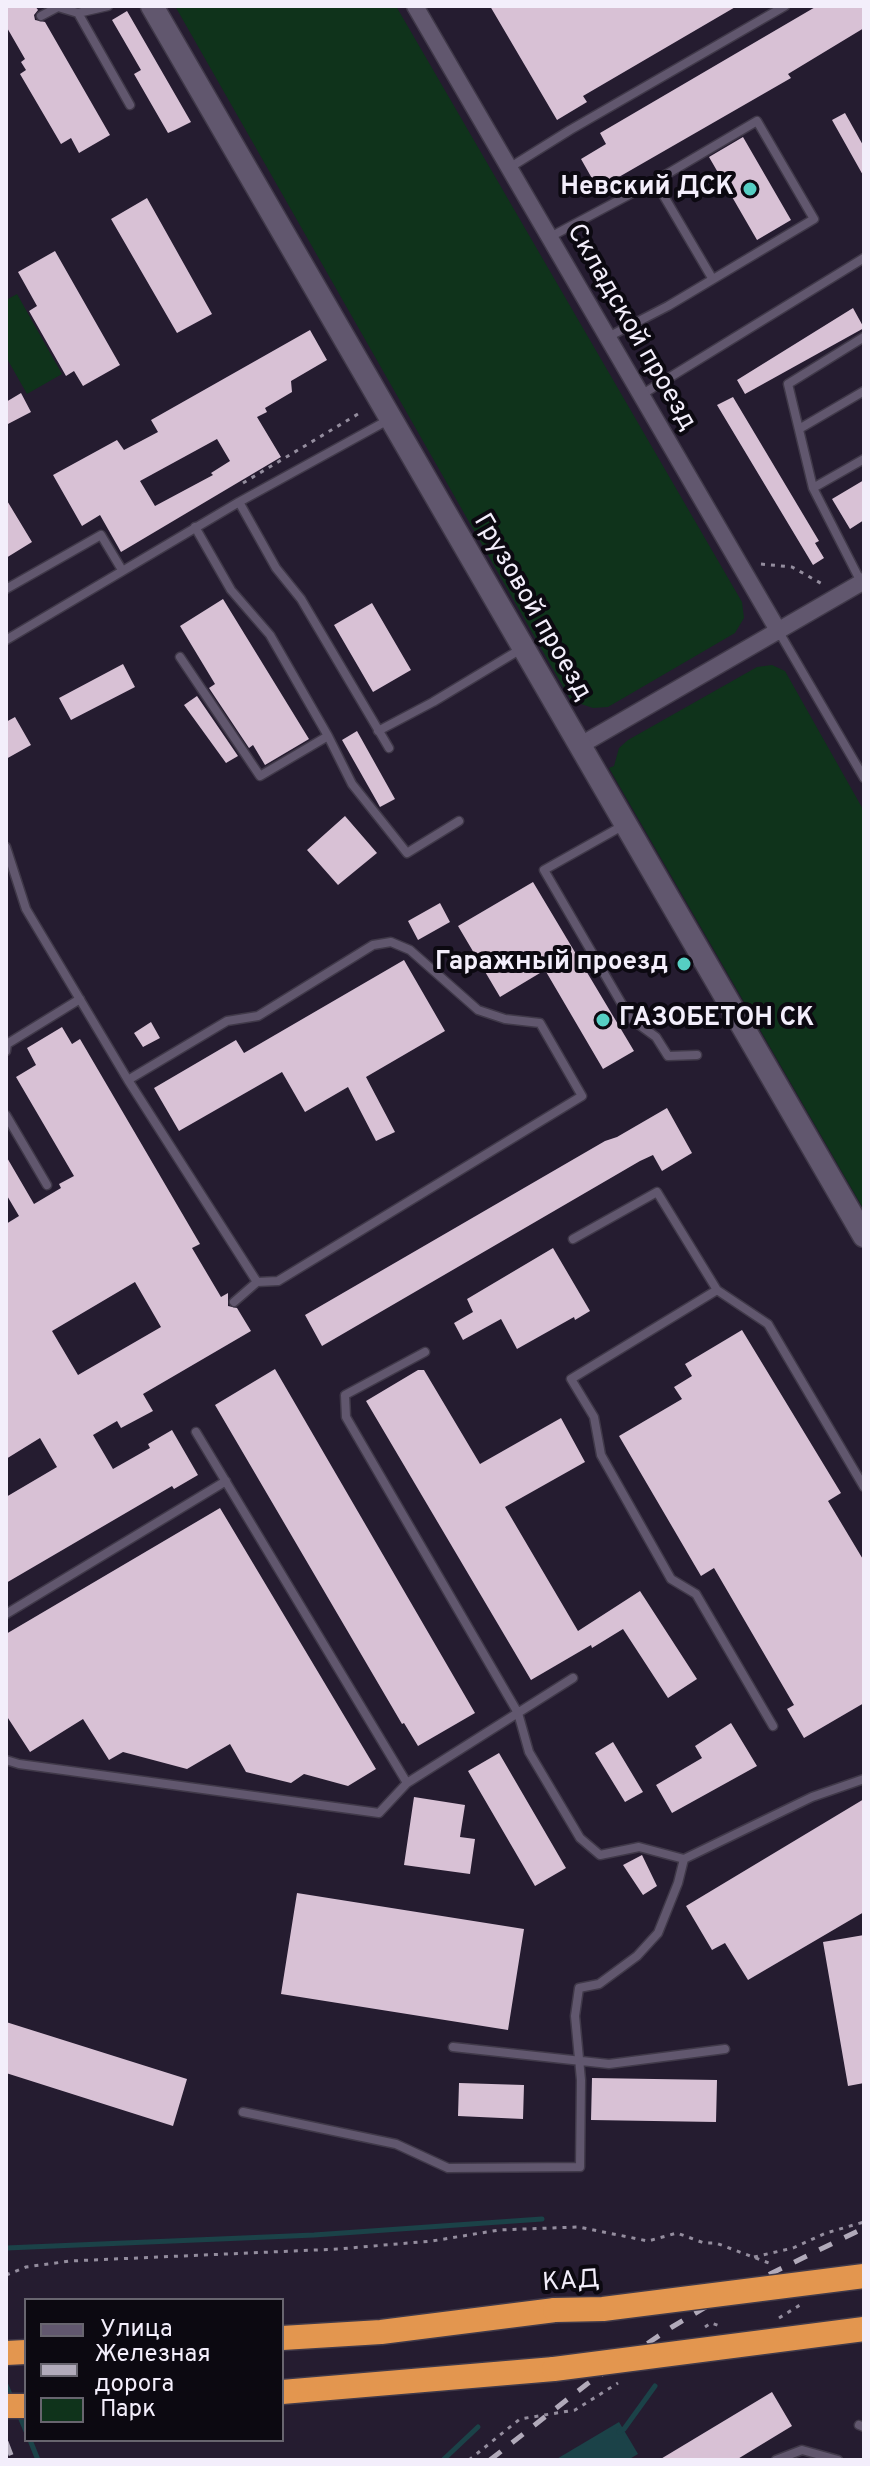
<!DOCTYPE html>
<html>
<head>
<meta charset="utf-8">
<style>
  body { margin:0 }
  #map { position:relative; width:870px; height:2466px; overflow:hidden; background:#251c30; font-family:Overpass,sans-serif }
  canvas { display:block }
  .frame { position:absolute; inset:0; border:8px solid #f3eefb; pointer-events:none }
  .legend { position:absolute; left:24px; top:2298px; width:260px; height:144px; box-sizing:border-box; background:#0c0911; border:2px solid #68656f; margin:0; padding:10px 14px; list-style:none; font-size:24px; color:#f3eefb }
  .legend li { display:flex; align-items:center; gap:16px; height:40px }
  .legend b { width:40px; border:2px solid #68656f }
</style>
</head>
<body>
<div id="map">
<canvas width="870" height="2466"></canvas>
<div class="frame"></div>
<ul class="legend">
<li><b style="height:10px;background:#61576e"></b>Улица</li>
<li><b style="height:10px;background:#b1aaba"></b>Железная дорога</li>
<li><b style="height:22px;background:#0f331b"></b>Парк</li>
</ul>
</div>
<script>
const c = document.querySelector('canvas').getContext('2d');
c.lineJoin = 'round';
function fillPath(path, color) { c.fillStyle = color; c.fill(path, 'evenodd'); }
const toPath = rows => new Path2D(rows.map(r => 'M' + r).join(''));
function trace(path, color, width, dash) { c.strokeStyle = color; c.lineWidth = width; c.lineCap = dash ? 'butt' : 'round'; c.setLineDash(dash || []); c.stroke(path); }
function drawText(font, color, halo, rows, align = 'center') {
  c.font = font + ' Overpass,sans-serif'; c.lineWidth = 8; c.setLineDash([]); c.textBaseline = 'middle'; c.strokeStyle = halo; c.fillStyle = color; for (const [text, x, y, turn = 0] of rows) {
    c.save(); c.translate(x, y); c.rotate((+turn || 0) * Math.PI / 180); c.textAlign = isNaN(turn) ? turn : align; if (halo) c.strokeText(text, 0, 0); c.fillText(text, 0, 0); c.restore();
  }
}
fillPath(toPath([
  [175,6,396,6,742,602,744,618,735,633,608,707,593,708,578,703,574,706],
  [17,294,62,374,27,394,6,357,6,300],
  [772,665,785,671,864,811,864,1210,609,768,614,766,619,748,628,740,757,667]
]), '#0f331b');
fillPath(toPath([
  [619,2422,638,2454,628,2460,555,2460]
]), '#1b4248');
trace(toPath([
  [6,2248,314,2235,542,2219],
  [6,2385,12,2399],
  [18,2412,26,2431],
  [619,2432,624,2429,655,2386],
  [30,2440,38,2460],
  [443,2460,478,2427]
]), '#1b4248', 5);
fillPath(toPath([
  [6,6,35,6,38,10,34,15,35,20,45,22,110,135,79,153,71,138,61,144,20,74,26,70,21,62,25,59,6,26],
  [490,6,737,6,583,96,587,102,557,120],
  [817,6,864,6,864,28,788,74,791,78,598,189,581,159,606,144,600,133],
  [127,11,191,122,175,130,168,133,134,74,141,70,112,20],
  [845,113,864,147,864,177,832,120],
  [743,137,791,220,757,240,709,157],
  [147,198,212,314,177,333,111,219],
  [55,251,120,365,83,386,74,371,66,376,29,311,37,306,18,272],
  [853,308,864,328,745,394,737,380],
  [310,330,327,360,291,381,292,392,265,408,267,412,257,417,281,457,121,552,100,515,82,526,53,475,117,440,124,450,158,432,151,420],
  [217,439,230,461,211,473,213,475,155,506,140,481],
  [21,393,31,412,6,425,6,402],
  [733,397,819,541,815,543,824,558,813,565,717,405],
  [864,480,864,520,850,529,832,499],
  [6,499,32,542,6,558],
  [223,599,309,739,265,765,253,745,249,748,209,688,215,684,180,626],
  [372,603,411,670,373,692,334,625],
  [123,664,135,687,71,720,59,698],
  [197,696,238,756,226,763,184,705],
  [15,717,31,745,6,759,6,722],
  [357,731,395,799,380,807,342,740],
  [345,816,377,853,338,885,307,850],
  [533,882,634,1051,603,1069,545,970,500,997,458,926],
  [440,903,450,922,418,940,408,921],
  [404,960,445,1031,366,1077,395,1132,376,1141,348,1087,305,1112,282,1072,179,1131,154,1088,236,1040,244,1053],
  [151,1022,160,1038,143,1047,134,1033],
  [62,1027,72,1044,80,1039,200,1244,192,1248,221,1297,228,1293,228,1306,237,1308,251,1331,143,1394,153,1411,121,1428,117,1421,93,1435,113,1469,150,1448,148,1444,172,1430,198,1475,174,1489,172,1486,6,1583,6,1497,57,1467,40,1438,6,1459,6,1224,19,1216,6,1194,6,1156,34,1204,61,1188,59,1184,74,1176,16,1077,36,1065,27,1048],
  [135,1282,161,1327,78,1375,52,1331],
  [667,1108,692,1153,662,1171,653,1155,640,1161,322,1346,305,1315,605,1141,617,1137],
  [553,1248,590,1311,575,1320,574,1317,517,1349,501,1319,463,1340,454,1323,473,1312,467,1299],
  [742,1330,841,1493,828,1501,864,1561,864,1703,804,1738,787,1709,794,1705,714,1568,701,1576,619,1436,682,1399,674,1387,692,1376,685,1364],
  [275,1369,475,1713,418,1746,404,1723,402,1724,215,1405],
  [418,1370,424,1370,480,1464,561,1418,585,1462,505,1507,578,1631,640,1591,697,1679,668,1698,623,1629,592,1648,591,1645,531,1680,366,1401],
  [220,1508,376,1769,348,1786,304,1774,291,1783,246,1772,230,1744,187,1769,123,1752,109,1760,83,1719,30,1752,6,1715,6,1634],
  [731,1723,757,1766,672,1813,656,1785,702,1758,695,1746],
  [613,1742,643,1792,625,1802,595,1753],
  [499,1753,566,1868,535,1886,468,1771],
  [414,1797,465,1805,460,1837,475,1839,470,1874,404,1865],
  [864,1799,864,1912,748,1980,725,1943,712,1950,686,1906],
  [642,1855,657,1886,643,1895,623,1865],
  [297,1893,524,1929,508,2030,281,1994],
  [864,1935,864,2083,848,2086,823,1942],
  [6,2022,187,2079,173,2126,6,2073],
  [592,2078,717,2080,716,2122,591,2120],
  [459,2083,524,2085,523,2119,458,2116],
  [772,2392,792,2426,736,2460,659,2460]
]), '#d8c1d5');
const lane = toPath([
  [78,13,130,105],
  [41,16,58,7,78,13,108,6],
  [509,168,570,130,785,6],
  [655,181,712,278],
  [550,237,655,181,757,121,814,219,668,306,608,337],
  [641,395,864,258],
  [799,429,864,391],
  [813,488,864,459],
  [239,502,276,568,301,599,389,748],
  [861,582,813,488,788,384,864,337],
  [6,589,101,535,122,570],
  [779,632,864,778],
  [6,640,239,502,390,419],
  [180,657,260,776,328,736,270,635,231,590,195,527],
  [378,731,433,702,521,649],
  [328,736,352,784,407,853,459,821],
  [624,825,544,870,630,1018,656,1037,668,1056,697,1055],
  [6,847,26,909,128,1080,257,1282,278,1281,582,1096,540,1023,505,1019,478,1010,410,950,391,942,373,945,258,1016,227,1021,128,1080],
  [6,1051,7,1044,80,999],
  [6,1115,47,1185],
  [573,1239,657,1192,717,1290,768,1324,864,1487],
  [717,1290,571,1379,594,1417,601,1455,671,1579,696,1594,773,1726],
  [234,1302,257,1282],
  [425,1352,345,1395,346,1417,518,1713,529,1752,580,1838,600,1855,639,1847,684,1859,812,1797,864,1779],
  [196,1432,407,1783],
  [6,1614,226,1481],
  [6,1760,19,1764,379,1813,407,1783,573,1678],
  [453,2047,609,2064,725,2049],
  [243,2112,396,2144,448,2168,580,2167,581,2080,575,2016,579,1988,599,1984,637,1956,658,1933,678,1883,684,1859],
  [859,2425,864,2427],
  [776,2460,802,2450,838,2460]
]);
const street = toPath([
  [415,6,779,632],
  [579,746,864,581]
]);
const secondary = toPath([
  [152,6,864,1236]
]);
const highway = toPath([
  [282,2338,381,2332,555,2310],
  [6,2353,26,2352],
  [282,2392,554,2369],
  [6,2406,26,2406]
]);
trace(lane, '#403949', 11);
trace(street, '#403949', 19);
trace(secondary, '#403949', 25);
trace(highway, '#403949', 27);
trace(toPath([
  [243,483,363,411],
  [761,564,792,567,824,585],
  [754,2257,793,2248,826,2233,864,2222],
  [6,2275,26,2267,70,2261,338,2249,432,2241,499,2230,579,2227,648,2241,677,2233,704,2243,716,2243,774,2265],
  [779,2318,800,2305],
  [705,2327,711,2323,720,2326],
  [469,2460,520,2419,575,2410,618,2383]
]), '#948d9e', 3, [4, 6]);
trace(lane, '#61576e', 8);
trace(street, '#61576e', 16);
trace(secondary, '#61576e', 22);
trace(highway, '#e3964f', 24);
trace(toPath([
  [6,2442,13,2460],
  [490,2460,587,2384,672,2327,721,2298,864,2228]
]), '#b1aaba', 5, [14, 14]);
const highwayBridge = toPath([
  [555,2310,603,2309,864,2276],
  [554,2369,864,2329]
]);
trace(highwayBridge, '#403949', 27, []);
trace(highwayBridge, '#e3964f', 24);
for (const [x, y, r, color] of [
  [750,189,8,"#56cec3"],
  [684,964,8,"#56cec3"],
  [603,1020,8,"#56cec3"]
]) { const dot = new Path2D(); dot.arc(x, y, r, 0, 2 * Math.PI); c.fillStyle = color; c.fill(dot); trace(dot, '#0c0911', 3); }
drawText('bold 26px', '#f3eefb', '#0c0911', [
  ["Невский ДСК",734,189],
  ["Гаражный проезд",668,964],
  ["ГАЗОБЕТОН СК",619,1020,"left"]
], 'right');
drawText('26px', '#f3eefb', '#0c0911', [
  ["Складской проезд",630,328,60],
  ["Грузовой проезд",531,608,60],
  ["КАД",571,2283,-4]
]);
</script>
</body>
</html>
